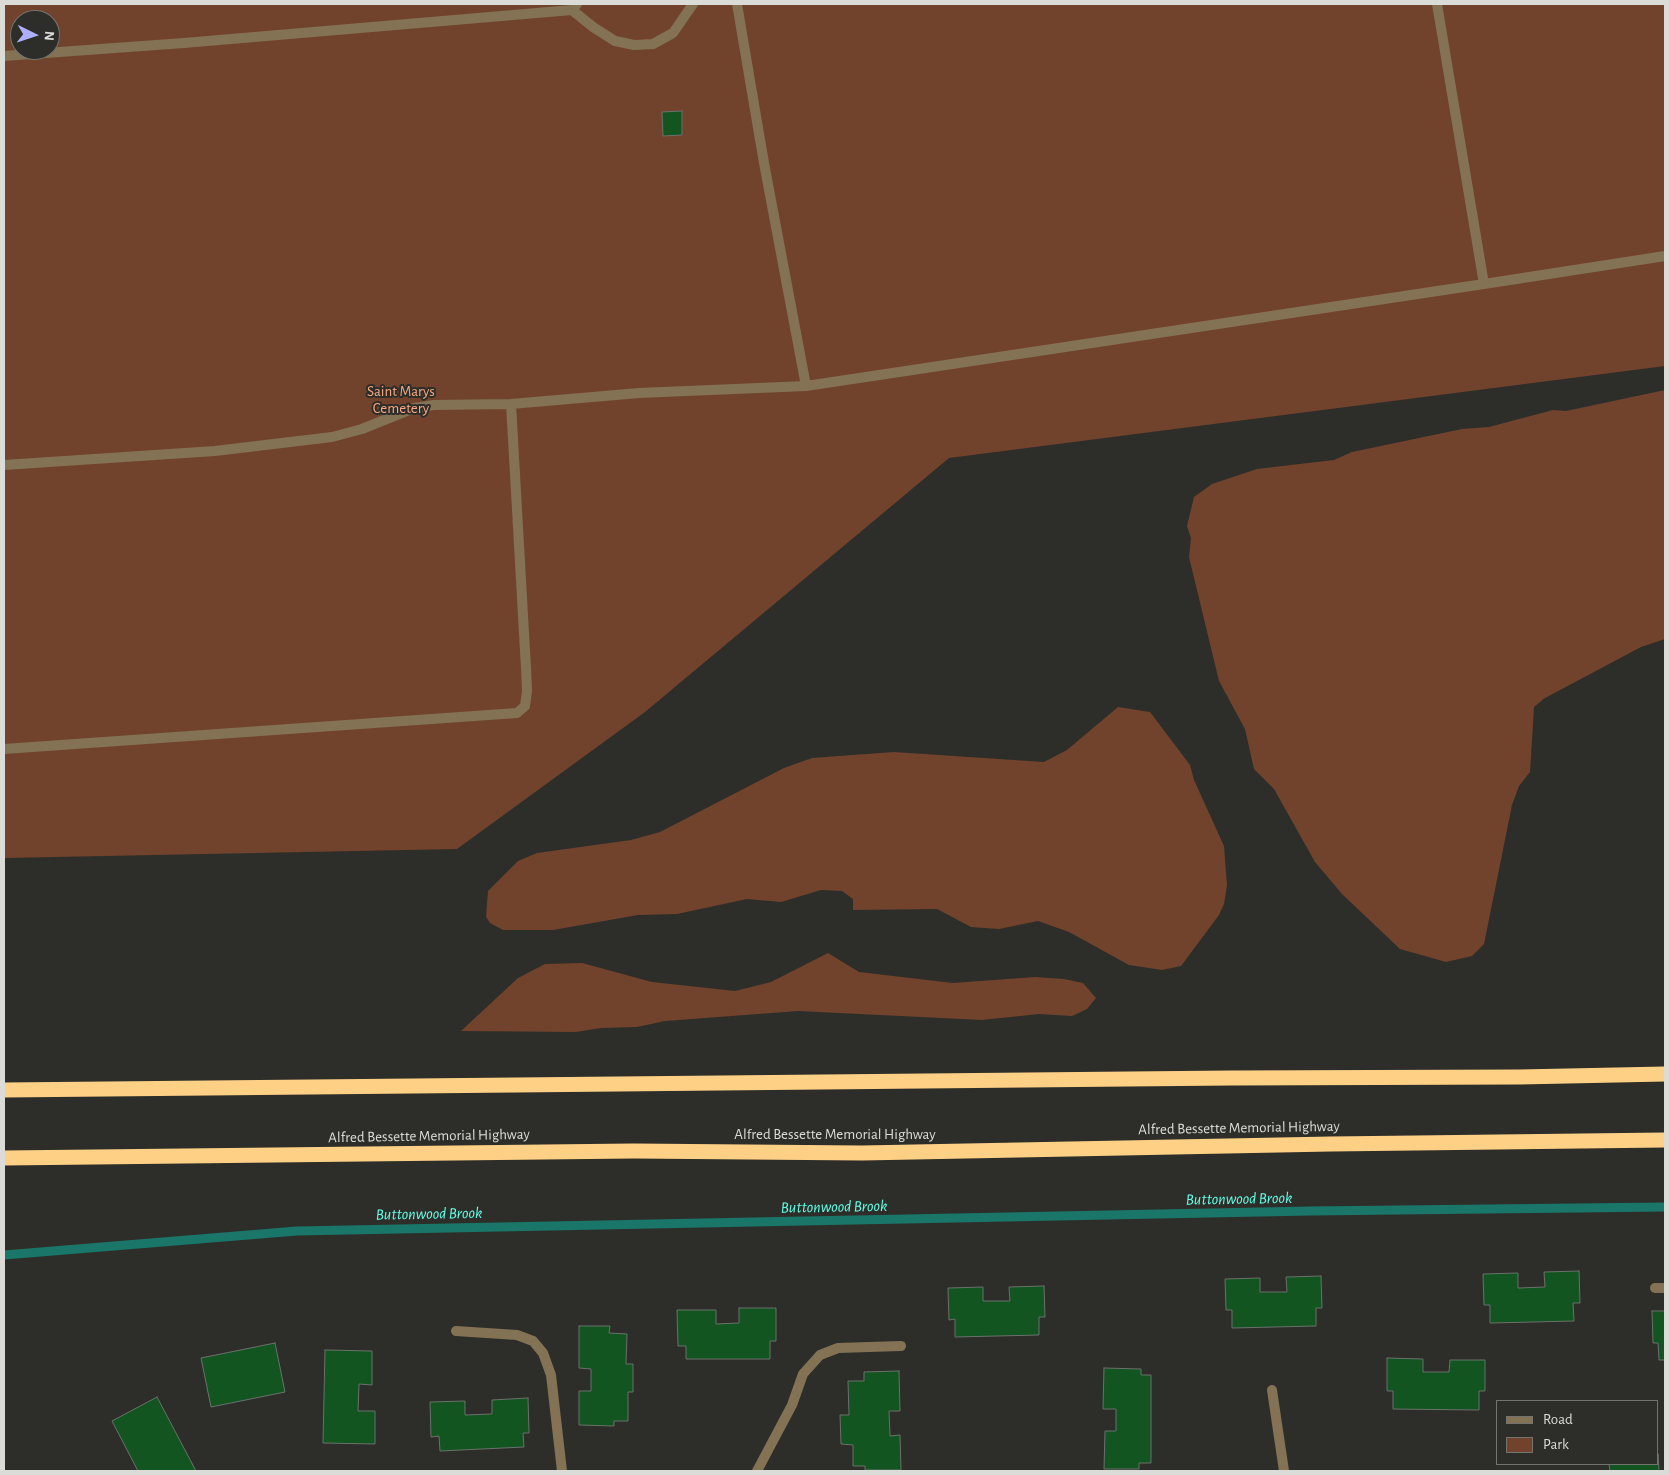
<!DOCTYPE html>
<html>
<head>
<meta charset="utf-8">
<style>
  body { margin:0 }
  #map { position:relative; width:1669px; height:1475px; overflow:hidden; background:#2d2e29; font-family:"Alegreya Sans",sans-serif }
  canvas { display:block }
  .frame { position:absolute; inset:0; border:5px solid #dbdcd8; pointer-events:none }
  .legend { position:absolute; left:1496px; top:1400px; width:162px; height:65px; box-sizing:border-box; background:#2d2e29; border:1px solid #73746f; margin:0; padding:6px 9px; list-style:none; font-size:15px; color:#dbdcd8 }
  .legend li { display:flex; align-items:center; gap:10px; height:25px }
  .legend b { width:25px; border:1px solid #73746f }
  .north { position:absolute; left:10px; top:10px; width:50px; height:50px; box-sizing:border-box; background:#2d2e29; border:1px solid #73746f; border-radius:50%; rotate:94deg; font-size:14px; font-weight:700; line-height:20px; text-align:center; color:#dbdcd8 }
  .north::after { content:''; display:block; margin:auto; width:18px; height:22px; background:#adaffb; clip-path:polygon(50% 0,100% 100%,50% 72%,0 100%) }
</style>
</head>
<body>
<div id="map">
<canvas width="1669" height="1475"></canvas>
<div class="frame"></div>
<ul class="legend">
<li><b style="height:6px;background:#847255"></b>Road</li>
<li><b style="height:14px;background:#71432d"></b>Park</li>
</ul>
<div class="north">N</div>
</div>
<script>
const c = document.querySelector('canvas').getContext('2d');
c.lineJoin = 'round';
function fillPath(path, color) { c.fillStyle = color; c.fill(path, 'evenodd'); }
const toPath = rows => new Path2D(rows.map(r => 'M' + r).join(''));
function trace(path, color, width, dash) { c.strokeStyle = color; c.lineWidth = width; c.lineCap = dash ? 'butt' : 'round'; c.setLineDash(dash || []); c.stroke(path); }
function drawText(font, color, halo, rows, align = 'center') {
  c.font = font + ' "Alegreya Sans",sans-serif'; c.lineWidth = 4; c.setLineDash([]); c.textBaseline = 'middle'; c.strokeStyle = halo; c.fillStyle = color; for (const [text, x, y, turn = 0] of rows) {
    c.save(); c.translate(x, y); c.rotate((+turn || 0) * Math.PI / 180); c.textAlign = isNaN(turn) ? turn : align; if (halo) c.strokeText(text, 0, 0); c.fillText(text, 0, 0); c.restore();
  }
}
fillPath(toPath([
  [4,4,1665,4,1665,366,949,458,645,712,457,849,4,858],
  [20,20,50,20,50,50,20,50],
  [1665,390,1665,639,1641,647,1545,698,1534,707,1530,772,1519,786,1512,805,1484,944,1472,956,1446,962,1400,949,1342,894,1315,862,1274,789,1254,769,1245,729,1219,681,1189,557,1191,538,1187,526,1194,497,1212,484,1257,469,1334,460,1352,452,1462,429,1489,427,1553,410,1566,411],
  [1118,707,1150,712,1190,765,1194,780,1224,846,1227,885,1224,904,1219,915,1181,966,1162,970,1129,965,1069,932,1038,921,999,929,971,927,937,909,853,910,853,899,842,891,821,890,781,902,747,899,677,914,638,915,553,930,503,930,490,923,486,917,488,891,518,861,537,853,631,840,660,832,784,768,812,758,894,752,1044,762,1067,750],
  [828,953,859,972,953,983,1035,977,1064,979,1083,983,1096,998,1087,1009,1072,1016,1039,1014,982,1020,798,1011,665,1021,637,1027,601,1028,576,1032,461,1031,518,978,545,964,582,963,652,982,735,991,771,982]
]), '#71432d');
trace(toPath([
  [4,1255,297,1231,1311,1211,1665,1207]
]), '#1a7669', 9);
const building = toPath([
  [682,111,682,135,663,136,662,112,682,111],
  [1579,1271,1580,1303,1573,1303,1574,1321,1490,1323,1490,1305,1484,1305,1483,1274,1518,1273,1518,1288,1545,1287,1544,1272,1579,1271],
  [1321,1276,1322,1308,1316,1308,1316,1326,1232,1328,1232,1310,1226,1310,1225,1279,1260,1278,1260,1292,1287,1292,1286,1277,1321,1276],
  [1044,1286,1045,1317,1039,1317,1039,1335,955,1337,955,1319,949,1320,948,1288,983,1287,983,1301,1010,1301,1009,1287,1044,1286],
  [739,1308,776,1308,776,1341,770,1341,770,1359,686,1359,686,1346,678,1346,677,1310,716,1310,716,1324,739,1323,739,1308],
  [1652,1311,1665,1311,1665,1360,1659,1360,1658,1343,1653,1343,1652,1311],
  [579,1326,610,1326,609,1333,627,1334,626,1364,633,1364,633,1392,628,1392,628,1421,614,1421,614,1426,579,1425,579,1391,591,1391,591,1369,579,1368,579,1326],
  [275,1343,285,1392,211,1407,201,1358,275,1343],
  [325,1350,372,1351,372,1385,359,1384,358,1411,375,1411,375,1444,323,1443,325,1350],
  [1387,1358,1423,1359,1423,1372,1449,1372,1450,1360,1485,1360,1485,1391,1479,1391,1479,1410,1393,1409,1393,1391,1387,1391,1387,1358],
  [1104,1368,1141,1369,1141,1375,1151,1375,1151,1463,1139,1463,1139,1469,1104,1469,1105,1431,1116,1431,1116,1409,1103,1409,1104,1368],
  [899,1371,900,1411,889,1411,890,1436,900,1435,901,1470,865,1470,865,1466,853,1466,853,1445,841,1444,840,1415,849,1415,848,1381,864,1381,864,1372,899,1371],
  [157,1397,196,1471,138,1471,112,1421,157,1397],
  [528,1398,529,1433,523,1433,524,1447,440,1451,439,1436,431,1437,430,1402,465,1401,465,1415,492,1414,492,1400,528,1398],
  [1658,1454,1659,1471,1610,1471,1609,1464,1658,1464,1658,1454]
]);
fillPath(building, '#125521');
trace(building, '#6b716c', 1);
trace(toPath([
  [577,4,572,10,593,27,615,41,634,45,653,44,673,33,693,4],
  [737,4,764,163,806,386],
  [1437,4,1484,284,1665,256],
  [4,56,184,43,572,10],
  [4,465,215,451,332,437,362,429,414,408,434,405,511,404,639,393,806,386,1484,284],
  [4,749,517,713,525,706,527,691,526,668,511,404],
  [1655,1288,1665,1288],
  [456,1331,517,1335,533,1341,543,1353,551,1375,562,1471],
  [757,1471,792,1405,803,1374,820,1355,838,1348,901,1346]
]), '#847255', 10);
trace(toPath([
  [1272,1390,1284,1471]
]), '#847255', 10);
trace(toPath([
  [4,1090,1231,1078,1519,1077,1665,1074],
  [4,1158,634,1151,862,1153,1331,1144,1665,1140]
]), '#fed086', 15);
drawText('15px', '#f9a883', '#2d2e29', [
  ["Saint Marys",401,391],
  ["Cemetery",401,408]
]);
drawText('15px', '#dbdcd8', '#2d2e29', [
  ["Alfred Bessette Memorial Highway",1239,1128,-1],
  ["Alfred Bessette Memorial Highway",835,1134],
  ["Alfred Bessette Memorial Highway",429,1136,-1]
]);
drawText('italic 16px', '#62fee6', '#2d2e29', [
  ["Buttonwood Brook",1239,1199,-1],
  ["Buttonwood Brook",834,1207,-1],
  ["Buttonwood Brook",429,1214,-1]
]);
</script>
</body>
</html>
